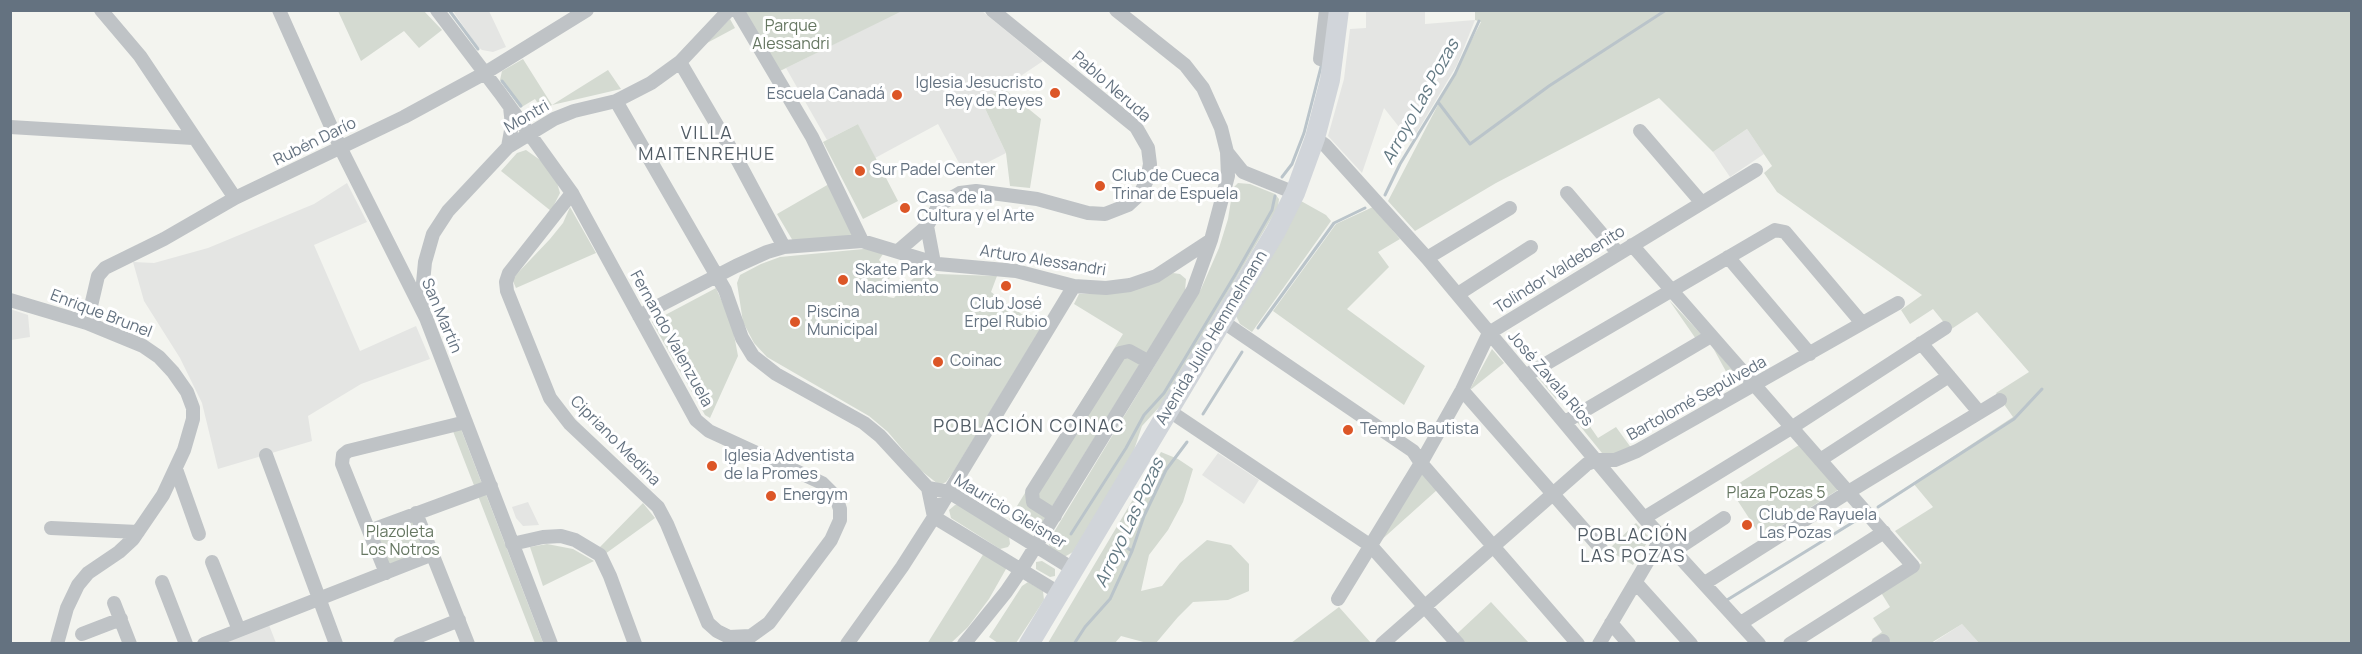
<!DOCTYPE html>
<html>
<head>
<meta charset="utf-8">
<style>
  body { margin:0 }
  #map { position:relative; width:2362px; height:654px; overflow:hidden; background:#f3f4ef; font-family:Manrope,sans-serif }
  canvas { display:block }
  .frame { position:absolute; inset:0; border:12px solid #647280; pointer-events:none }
</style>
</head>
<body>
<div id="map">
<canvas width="2362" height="654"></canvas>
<div class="frame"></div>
</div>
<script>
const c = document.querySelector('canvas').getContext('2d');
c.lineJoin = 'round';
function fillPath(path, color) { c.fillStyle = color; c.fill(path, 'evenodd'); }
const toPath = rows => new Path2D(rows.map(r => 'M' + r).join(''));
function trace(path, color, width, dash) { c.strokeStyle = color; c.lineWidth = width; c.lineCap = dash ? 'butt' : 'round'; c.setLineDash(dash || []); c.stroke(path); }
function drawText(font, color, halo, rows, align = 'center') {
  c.font = font + ' Manrope,sans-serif'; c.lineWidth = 6; c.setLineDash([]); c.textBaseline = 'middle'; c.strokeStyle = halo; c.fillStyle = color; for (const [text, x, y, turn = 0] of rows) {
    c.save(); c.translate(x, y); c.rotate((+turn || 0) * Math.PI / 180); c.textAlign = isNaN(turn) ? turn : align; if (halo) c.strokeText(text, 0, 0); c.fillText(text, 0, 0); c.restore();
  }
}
fillPath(toPath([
  [902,10,982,11,1043,61,982,102,1006,153,965,174,938,124,875,158,858,124,827,140,786,68],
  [453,11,489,11,506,47,493,52,482,50,477,46],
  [1366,11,1425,11,1425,24,1475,20,1457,65,1411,142,1384,108,1362,173,1328,136,1344,79,1350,29,1366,28],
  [1747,129,1764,154,1730,177,1713,152],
  [347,183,367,222,314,245,360,351,416,326,430,359,361,384,308,416,312,441,218,469,202,403,180,358,144,301,133,262,154,263,208,248,314,204],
  [10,309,28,315,30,337,11,340],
  [1218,453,1259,480,1244,504,1202,475],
  [528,502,539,525,523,526,516,518,512,507],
  [1962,624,1979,643,1931,644],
  [269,625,276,643,221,644]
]), '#e4e5e3');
fillPath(toPath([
  [338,11,424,11,442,30,419,48,404,31,361,61],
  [743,11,902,11,780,71],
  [1475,11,2351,11,2351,643,1979,643,1962,624,1931,643,1875,643,1872,639,1882,632,1873,618,1890,607,1880,591,1922,563,1895,531,1933,507,1913,483,2013,417,1996,393,2029,372,1977,312,1950,330,1933,309,1910,324,1901,310,1922,295,1777,192,1764,173,1772,166,1747,129,1713,152,1659,98,1496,183,1415,231,1388,201,1481,22,1475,20],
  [730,19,735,28,707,43],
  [523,59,552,105,608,70,621,89,552,105,543,111,535,99,520,108,500,80,502,71],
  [1003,88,1041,119,1030,188,1010,186,1006,153,982,102],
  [858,124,898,201,863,219,823,142],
  [526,150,543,162,556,179,560,193,551,211,501,171,517,153],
  [1238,183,1250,184,1275,194,1279,199,1278,207,1163,403,1142,426,1133,453,1073,552,1066,556,1059,556,1052,550,1049,545,1051,537,1201,289,1219,248,1228,219,1233,188],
  [829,184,855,236,793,241,777,214],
  [1301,201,1326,215,1331,221,1252,332,1240,324,1236,316],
  [570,207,596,253,516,288,512,279,550,239,563,223],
  [1373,207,1400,239,1378,252,1389,267,1347,309,1425,366,1404,405,1273,311,1336,224],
  [874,248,885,251,879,260,892,275,883,288,884,293,888,297,894,298,905,285,918,275,912,266,903,266,900,262,902,258,937,274,997,276,991,292,1041,328,954,471,946,482,942,484,938,484,919,469,888,432,869,416,767,357,754,343,743,322,737,283,740,275,761,264,780,257],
  [1173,273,1180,274,1186,279,1185,291,1040,526,1033,530,1025,529,1009,519,1123,334,1074,304,1079,294,1096,294],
  [716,288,732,324,738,356,710,418,705,415,652,322],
  [1669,300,1702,335,1696,339],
  [1712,346,1741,380,1734,386],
  [1492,349,1504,363,1469,391],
  [1543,371,1561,395,1556,399,1536,375],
  [1582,415,1598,438,1616,427,1632,449,1607,455,1602,453,1576,421],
  [459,424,543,643,535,643,451,426],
  [1799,445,1841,488,1762,538,1730,489],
  [1161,452,1178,459,1193,469,1183,502,1168,530,1149,555,1141,591,1162,586,1180,563,1207,540,1231,545,1249,564,1249,591,1228,600,1193,602,1178,617,1156,643,1147,643,1121,636,1115,643,1048,643],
  [1421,472,1437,490,1378,543],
  [643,503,655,518,605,554,599,548],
  [955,505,960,505,1009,536,1010,544,1008,547,1000,549,951,518,949,510],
  [413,519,426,553,389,566,375,531],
  [1636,523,1650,538,1633,565,1608,550],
  [547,544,573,549,594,561,543,586,530,547],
  [984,553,1005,564,1006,569,989,599,968,627,951,643,927,644],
  [1042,561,1055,569,1055,576,1050,577,1036,569,1036,562],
  [1028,582,1043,591,1044,600,1016,643,998,643,989,637,1022,586],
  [1491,602,1529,643,1446,644],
  [1339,607,1371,643,1291,643]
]), '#d4dad1');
trace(toPath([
  [449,10,478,49],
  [502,81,521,106],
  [1438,102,1470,144,1549,86,1666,10],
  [1282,177,1292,164,1304,133,1322,63],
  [1385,195,1400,164,1455,74,1479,21],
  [1258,328,1334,223,1365,208],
  [1203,414,1242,352],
  [1878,507,2014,419,2042,389],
  [1071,534,1126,448,1144,415,1164,393,1235,275,1272,210,1275,196],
  [1116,541,1132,551],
  [1727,600,1860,518],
  [1074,644,1085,627,1110,599,1132,551,1144,516,1166,470,1187,442]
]), '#bac4ca', 3);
trace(toPath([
  [101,10,140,56,235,198],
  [279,10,341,149,426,318,551,644],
  [437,10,500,93,572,193,696,420,709,431,822,483,836,497,840,509,840,520,831,540,769,623,751,636,729,637,717,631,708,623,667,524,658,507,570,424,550,398,507,291,506,282,509,273,572,193],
  [737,10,812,137,862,241],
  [1320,59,1326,10],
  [680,62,738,161,784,247],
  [616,101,725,290,742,338,753,356,776,374,864,423,880,436,928,488,934,517,1059,593],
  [10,127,193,138],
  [1640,131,1702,203],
  [1315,138,1325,145,1427,258,1644,518,1759,644],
  [508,147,512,125,510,107],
  [1227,152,1243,172,1295,193],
  [1567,193,1618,253],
  [927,226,934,263],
  [1632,245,1913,566,1790,644],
  [898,251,927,226,939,205,960,193,976,191,1037,199,1088,213,1105,214,1128,205,1140,194,1147,180,1150,164,1148,148,1136,127,992,10],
  [1728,257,1810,354],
  [1427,258,1510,208],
  [1458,294,1531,247],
  [10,300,87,323,143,346,159,357,173,372,187,392,193,408,193,419,184,450,163,495,133,539,119,552,88,573,78,585,67,608,57,644],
  [424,306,423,283,425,262,433,234,448,211,508,147,554,119,574,111,616,101,651,83,680,62,729,10],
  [639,316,736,266,767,252,784,247,862,241,938,264,1016,271,1074,286,1106,288,1130,285,1156,276,1211,240],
  [1222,321,1413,451,1421,463,1578,644],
  [87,323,98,276,105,268,164,239,235,198,404,117,485,73,587,10],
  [1921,343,1979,412],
  [1525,376,1775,230,1785,232,1862,323],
  [1462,390,1609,558],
  [1168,410,1371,546,1458,644],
  [1565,422,1711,336],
  [266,455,336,644],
  [1820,460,1949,376],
  [176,469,199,534],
  [928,488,949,492,1073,569],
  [416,513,468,644],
  [1055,516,1033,502,1032,492,1120,353,1129,351,1149,362],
  [1644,518,1791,428,1945,328],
  [51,528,138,532],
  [369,531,491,486],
  [512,544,543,537,561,536,575,540,600,555,610,576,635,644],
  [1674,551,1724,518],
  [212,562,239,630],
  [386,573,342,464,343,455,348,451,466,422],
  [162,582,186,644],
  [1636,583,1691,644],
  [1705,583,1850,491,2000,400],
  [1338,599,1421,463,1462,390,1489,333,1756,170],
  [114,603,130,644],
  [1611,623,1629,644],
  [1741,623,1884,532],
  [82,634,121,619],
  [204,644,433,554],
  [400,644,459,620],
  [847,644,902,567,934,517,1074,286],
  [964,644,1006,592,1021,570,1193,290,1211,240,1228,176,1227,152,1221,128,1203,88,1185,65,1116,10],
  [1382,644,1587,464,1597,460,1615,460,1637,451,1898,303],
  [1599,644,1662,537],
  [1878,644,1883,641]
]), '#bfc3c6', 14);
trace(toPath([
  [1029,644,1276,231,1295,193,1315,138,1330,80,1339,10]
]), '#d1d5da', 20);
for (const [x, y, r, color] of [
  [1055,93,6,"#dc5627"],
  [897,95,6,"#dc5627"],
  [860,171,6,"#dc5627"],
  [1100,186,6,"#dc5627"],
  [905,208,6,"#dc5627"],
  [843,280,6,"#dc5627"],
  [1006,286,6,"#dc5627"],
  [795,322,6,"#dc5627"],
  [938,362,6,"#dc5627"],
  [1348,430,6,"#dc5627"],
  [712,466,6,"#dc5627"],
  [771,496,6,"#dc5627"],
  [1747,525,6,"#dc5627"]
]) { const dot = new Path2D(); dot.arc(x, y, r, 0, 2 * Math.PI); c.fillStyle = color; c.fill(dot); trace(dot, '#fff', 2); }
drawText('16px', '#667762', '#fff', [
  ["Parque",791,27],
  ["Alessandri",791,45],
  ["Plaza Pozas 5",1776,494],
  ["Plazoleta",400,533],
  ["Los Notros",400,551]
]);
drawText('16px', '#647280', '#fff', [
  ["Iglesia Jesucristo",1043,84,"right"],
  ["Rey de Reyes",1043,102,"right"],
  ["Escuela Canadá",885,95,"right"],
  ["Sur Padel Center",872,171],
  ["Club de Cueca",1112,177],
  ["Trinar de Espuela",1112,195],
  ["Casa de la",917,199],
  ["Cultura y el Arte",917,217],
  ["Skate Park",855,271],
  ["Nacimiento",855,289],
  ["Club José",1006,305,"center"],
  ["Erpel Rubio",1006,323,"center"],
  ["Piscina",807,313],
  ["Municipal",807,331],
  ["Coinac",950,362],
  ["Templo Bautista",1360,430],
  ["Iglesia Adventista",724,457],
  ["de la Promes",724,475],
  ["Energym",783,496],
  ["Club de Rayuela",1759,516],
  ["Las Pozas",1759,534]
], 'left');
drawText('16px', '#647280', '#fff', [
  ["Pablo Neruda",1111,87,41],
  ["Montri",527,117,-30],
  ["Rubén Darío",315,142,-26],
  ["Arturo Alessandri",1043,261,9],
  ["Tolindor Valdebenito",1560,270,-32],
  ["Enrique Brunel",101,314,21],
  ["San Martín",441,316,67],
  ["Avenida Julio Hemmelmann",1212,338,-59],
  ["Fernando Valenzuela",671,339,61],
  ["José Zavala Ríos",1550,379,49],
  ["Bartolomé Sepúlveda",1697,399,-29],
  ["Cipriano Medina",615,441,45],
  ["Mauricio Gleisner",1010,512,31]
]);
drawText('italic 18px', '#647a84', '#fff', [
  ["Arroyo Las Pozas",1421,102,-61],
  ["Arroyo Las Pozas",1130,523,-65]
]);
c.letterSpacing = '1.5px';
drawText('18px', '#515c65', '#fff', [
  ["VILLA",707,134],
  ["MAITENREHUE",707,155],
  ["POBLACIÓN COINAC",1029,427],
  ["POBLACIÓN",1633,536],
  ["LAS POZAS",1633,557]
]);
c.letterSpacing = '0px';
</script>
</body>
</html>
